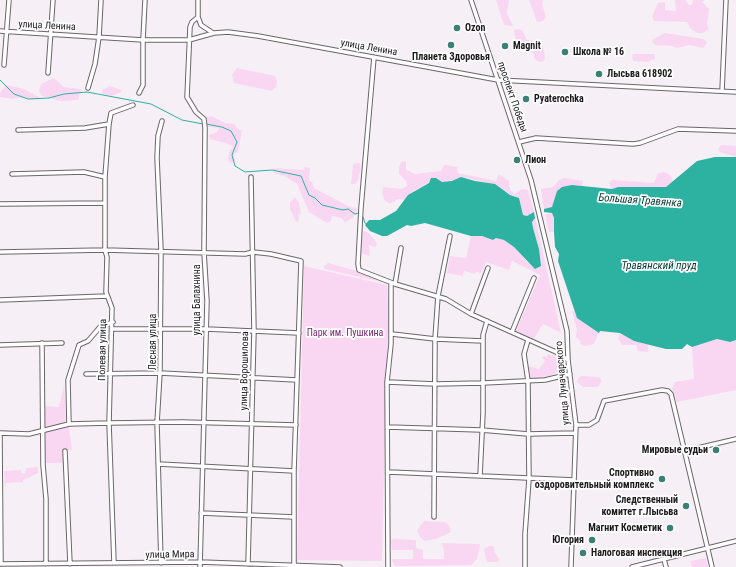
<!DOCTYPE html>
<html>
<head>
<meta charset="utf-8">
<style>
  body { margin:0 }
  canvas { display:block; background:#f6eff5 }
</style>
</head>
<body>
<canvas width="736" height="567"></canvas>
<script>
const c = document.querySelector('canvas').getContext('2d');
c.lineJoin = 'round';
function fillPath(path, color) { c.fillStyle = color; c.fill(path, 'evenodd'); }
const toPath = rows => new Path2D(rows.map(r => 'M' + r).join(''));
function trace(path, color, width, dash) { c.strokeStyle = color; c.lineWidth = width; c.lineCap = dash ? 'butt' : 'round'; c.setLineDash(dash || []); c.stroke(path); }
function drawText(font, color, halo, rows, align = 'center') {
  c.font = font + ' "Roboto Condensed",sans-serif'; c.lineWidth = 3.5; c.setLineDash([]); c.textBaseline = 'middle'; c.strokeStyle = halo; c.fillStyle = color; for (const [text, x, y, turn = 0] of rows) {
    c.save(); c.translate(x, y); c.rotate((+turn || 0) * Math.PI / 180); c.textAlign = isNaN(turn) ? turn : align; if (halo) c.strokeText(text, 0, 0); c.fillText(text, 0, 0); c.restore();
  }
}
fillPath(toPath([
  [496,0,509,0,507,13,513,26,504,25],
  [529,0,543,0,542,4,546,17,543,21,537,22],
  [675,0,685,0,689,5,692,5,693,0,705,0,702,2,709,9,707,25,709,29,703,33,697,33,690,28,687,22,654,21,652,16,658,3,665,2,665,10,676,11],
  [519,29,522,30,527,40,534,41,542,45,544,50,545,59,542,62,537,61,534,58,534,53,525,49,525,44,516,42,514,30],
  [665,33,704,39,707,43,703,48,689,45,677,48,672,46,655,45,653,43,652,40],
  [634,54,654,54,655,59,647,62,633,61,632,55],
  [237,68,275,76,277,81,276,87,272,91,234,83,232,75],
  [54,78,64,87,81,89,78,100,61,101,42,96,39,91,41,84],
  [6,85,24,89,39,97,40,100,17,97,14,99,0,97,0,93],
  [110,86,121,90,122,92,111,96,103,94,102,90],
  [212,116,225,123,234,124,239,130,242,130,238,152,234,154,235,161,233,163,229,162,228,159,230,150,233,148,232,145,210,139,209,135,217,132,219,128,207,127,206,117],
  [722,145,736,146,736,157,720,152,718,148],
  [406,161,406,170,415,174,441,171,444,165,457,167,458,173,496,181,499,174,509,181,510,190,514,194,522,189,528,190,534,212,527,216,523,215,519,198,483,182,467,178,442,182,436,178,413,191,404,200,398,199,390,204,385,201,382,193,383,187,401,189,407,186,406,181,399,174,399,168,401,162],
  [358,163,360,163,361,167,358,180,355,184,351,184,353,164],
  [305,167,310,168,309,181,312,182,314,188,350,207,356,208,357,211,353,218,345,222,341,218,332,216,331,221,327,223,322,220,309,212,297,184,284,176,274,173,273,168,304,170],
  [665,172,670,175,673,182,666,187,618,187,612,189,609,183,612,180,654,183,658,173],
  [564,178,583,181,582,186,572,185,557,191,552,207,544,209,541,189,553,187,559,180],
  [295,197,299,203,301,213,298,215,299,221,296,222,290,209,290,202],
  [552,213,555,223,554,232,549,232,545,215],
  [535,218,561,333,543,324,533,340,516,331,540,275,512,261,509,270,486,262,481,273,476,272,475,274,464,271,463,276,447,273,450,256,466,258,471,236,482,236,493,240,496,238,504,240,514,247,528,263,540,266,539,249,533,228,532,222],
  [362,231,367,232,375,240,377,245,375,247,369,245,370,256,360,253],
  [328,263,357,271,377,279,378,281,324,269,324,266],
  [304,266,387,285,389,330,386,377,382,561,297,560],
  [572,311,574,311,577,318,599,332,594,344,585,346,581,345,580,340,576,337,577,330],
  [620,333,634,341,648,344,648,352,638,351,636,345,622,345,618,339],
  [717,339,730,342,736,340,736,390,677,402,672,388,675,382,694,379,692,347],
  [548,354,560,359,562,363,557,372,546,378,528,378,527,373,528,366,539,369,545,361,542,358,543,356,547,357],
  [582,376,600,377,601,382,598,387,583,387,577,382,578,378],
  [64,385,66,423,45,428,44,406,59,407],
  [69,426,72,450,64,450,63,463,44,463,45,432],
  [38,467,38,473,23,480,23,482,6,483,5,489,4,471,21,470,21,473,25,474,26,468],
  [424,521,444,522,449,525,451,532,436,539,425,541,420,537,417,530],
  [394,539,416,540,416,548,423,550,423,559,444,559,444,550,441,543,480,544,477,559,471,565,395,566,393,563,392,559,413,559,413,550,392,550,391,540],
  [489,546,493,546,495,553,499,559,498,562,488,562,486,559,484,549],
  [706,558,708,567,692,567,691,561]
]), '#f9d7f3');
fillPath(toPath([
  [715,157,736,157,736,340,730,342,717,339,692,347,687,344,682,349,666,349,634,341,620,333,600,331,599,333,577,318,558,261,559,254,555,247,554,232,554,218,552,213,544,212,544,209,552,207,557,191,562,187,572,185,612,189,618,187,666,187,697,161],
  [461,177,475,181,495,184,510,195,519,198,523,215,527,216,534,212,535,218,532,222,533,228,539,249,541,266,535,269,514,247,504,240,496,238,493,240,482,236,471,236,425,223,411,226,407,225,387,236,382,236,370,231,365,225,369,220,380,220,396,211,408,195,429,183,431,178,436,178,442,182,452,181]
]), '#2db1a1');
trace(toPath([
  [0,80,14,94,28,99,49,98,64,94,87,92,151,104,182,120,203,124],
  [206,124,222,127,231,131,237,142,232,155,235,166,245,172,272,170,301,176,309,195,315,198,322,205,343,210,348,209,355,214,359,213],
  [363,217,365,223,367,224]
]), '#2db1a1', 1);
const minor = toPath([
  [198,0,198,17,201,25,213,33],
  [471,0,531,180,567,331,568,360,576,425,571,567],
  [198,17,192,22,190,27,187,97,196,112,204,119,205,128,204,252,207,301,200,567],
  [0,31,143,40,189,40,214,33,228,32,258,36,498,80,736,92],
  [374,57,361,208,358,264,359,270,395,284,446,299,471,314,556,352,568,360],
  [4,65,9,0],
  [48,73,53,0],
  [88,88,95,64,99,37,101,0],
  [722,91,726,0],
  [139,93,143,85,143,40,145,0],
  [18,130,85,128,109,124],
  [519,142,536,138,633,144,640,143,678,129,736,131],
  [12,174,84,172,105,177],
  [0,204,105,203],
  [0,252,105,250,245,254,253,252,271,254,301,261,294,471,294,567],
  [395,284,401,248],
  [0,300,107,296],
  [471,314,488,268],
  [113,329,206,329,299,333],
  [512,332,534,278],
  [392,334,435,339,483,341],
  [42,343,43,465,46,499,46,564],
  [0,345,62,343],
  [86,374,160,373,297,380],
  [387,382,435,384,483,383,545,380,570,374],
  [69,424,68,380,79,345,88,341,100,327,113,322],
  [576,425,589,425,597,420,604,401,662,390,668,391,671,394,712,567],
  [388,427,481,430,528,434,575,433],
  [0,433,29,434,69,424,109,423,182,422,296,425],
  [0,436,1,564],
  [65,451,70,564],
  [685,451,736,439],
  [158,464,294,471],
  [389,472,574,480],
  [480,476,483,413,483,335,487,321],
  [201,513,294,517],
  [434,517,435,339,438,296,450,236],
  [664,559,666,567],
  [114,563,109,423,112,308,106,292,107,257,105,250,105,177,109,124,111,113,133,105],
  [161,563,157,423,160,373,161,250,157,158,158,136,162,121],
  [0,564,200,562,340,567],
  [248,564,254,331,251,177],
  [388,567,387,382,391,344,391,283],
  [525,567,525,534,529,479,528,381,524,354,528,340],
  [632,567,736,541]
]);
trace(minor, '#6c666b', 5.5);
trace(minor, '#fff', 3.5);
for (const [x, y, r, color] of [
  [457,28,4,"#3a8076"],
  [451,45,4,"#3a8076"],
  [505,46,4,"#3a8076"],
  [565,52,4,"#3a8076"],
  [599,74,4,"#3a8076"],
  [526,99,4,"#3a8076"],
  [517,160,4,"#3a8076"],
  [716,450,4,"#3a8076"],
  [662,479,4,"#3a8076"],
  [686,506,4,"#3a8076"],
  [670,528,4,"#3a8076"],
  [592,540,4,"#3a8076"],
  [583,553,4,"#3a8076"]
]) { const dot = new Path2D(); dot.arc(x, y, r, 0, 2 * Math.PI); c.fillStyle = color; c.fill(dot); trace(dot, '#fefefe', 1.5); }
drawText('10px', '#1c1a1c', '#fefefe', [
  ["улица Ленина",47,26,3],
  ["улица Ленина",369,48,10],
  ["проспект Победы",512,97,71],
  ["улица Балахнина",197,300,-90],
  ["Лесная улица",153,342,-90],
  ["Полевая улица",103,350,-89],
  ["улица Ворошилова",245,371,-89],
  ["улица Луначарского",563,383,-95],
  ["улица Мира",170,555,-1]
]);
drawText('bold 10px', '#1c1a1c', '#fefefe', [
  ["Ozon",465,28],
  ["Magnit",513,46],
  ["Школа № 16",573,52],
  ["Планета Здоровья",451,57,"center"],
  ["Лысьва 618902",607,74],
  ["Pyaterochka",534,99],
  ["Лион",525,160],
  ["Мировые судьи",708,450,"right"],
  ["Спортивно",654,473,"right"],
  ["оздоровительный комплекс",654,485,"right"],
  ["Следственный",678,500,"right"],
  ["комитет г.Лысьва",678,512,"right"],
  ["Магнит Косметик",662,528,"right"],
  ["Югория",584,540,"right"],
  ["Налоговая инспекция",591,553]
], 'left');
drawText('10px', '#782971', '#fefefe', [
  ["Парк им. Пушкина",345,333]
]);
drawText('italic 11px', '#003932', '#fefefe', [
  ["Большая Травянка",640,201,4],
  ["Травянский пруд",659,266]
]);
</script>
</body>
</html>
